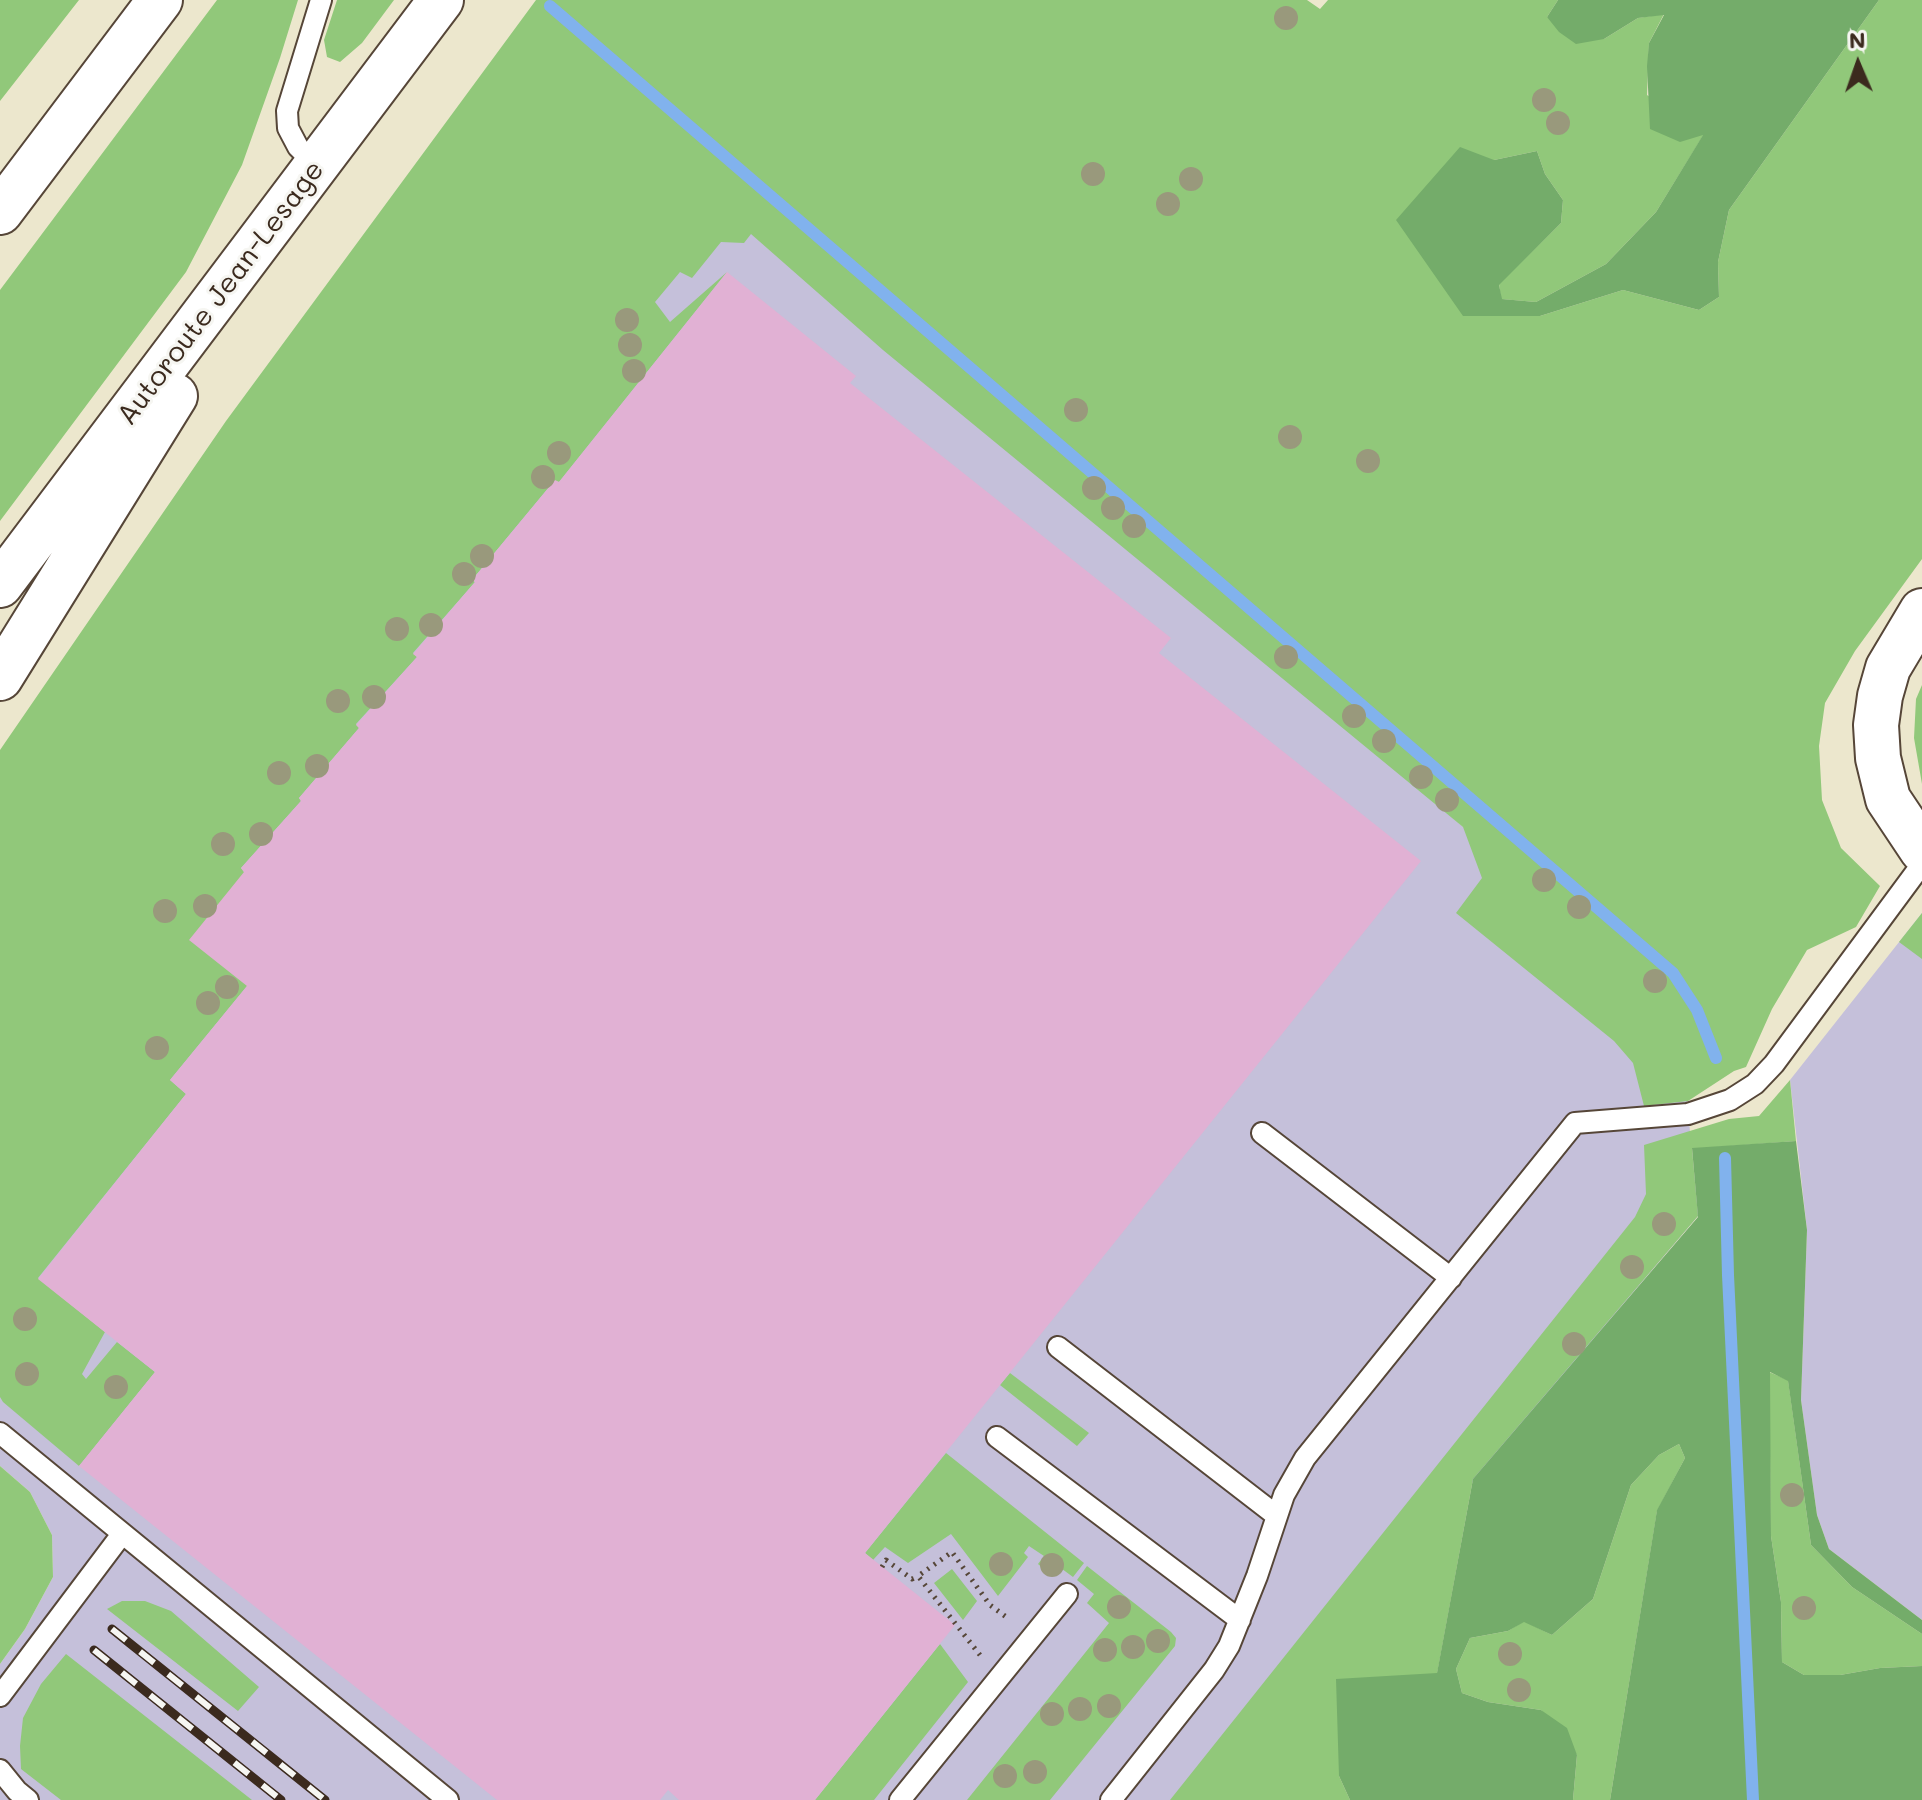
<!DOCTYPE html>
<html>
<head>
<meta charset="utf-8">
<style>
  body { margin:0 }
  #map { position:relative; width:1922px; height:1800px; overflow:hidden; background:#ece7cd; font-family:Mali,sans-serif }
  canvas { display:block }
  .north { position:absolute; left:1818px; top:24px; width:80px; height:80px; -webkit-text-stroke:6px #f6f6f2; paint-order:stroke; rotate:358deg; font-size:22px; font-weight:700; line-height:32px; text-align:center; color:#3b2a1e }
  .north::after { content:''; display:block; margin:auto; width:28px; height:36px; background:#3b2a1e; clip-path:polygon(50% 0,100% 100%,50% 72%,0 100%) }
</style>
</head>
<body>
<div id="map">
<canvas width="1922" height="1800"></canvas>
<div class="north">N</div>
</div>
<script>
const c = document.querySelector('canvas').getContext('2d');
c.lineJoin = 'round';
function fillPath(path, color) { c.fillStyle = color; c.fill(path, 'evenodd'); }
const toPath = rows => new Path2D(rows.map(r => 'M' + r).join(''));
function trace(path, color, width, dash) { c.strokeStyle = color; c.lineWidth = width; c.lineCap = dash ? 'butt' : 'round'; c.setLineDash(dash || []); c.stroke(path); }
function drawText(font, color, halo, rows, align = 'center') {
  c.font = font + ' Mali,sans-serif'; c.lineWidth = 6; c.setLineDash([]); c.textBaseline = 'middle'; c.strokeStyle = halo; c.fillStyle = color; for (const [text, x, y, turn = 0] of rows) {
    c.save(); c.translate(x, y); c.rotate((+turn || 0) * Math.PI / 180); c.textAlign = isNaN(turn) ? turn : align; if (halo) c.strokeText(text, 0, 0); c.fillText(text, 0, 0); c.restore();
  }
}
fillPath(toPath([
  [694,154,1597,944,1681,1037,1698,1216,1203,1800,0,1800,0,1664,25,1629,53,1577,52,1535,30,1492,0,1466,0,1144],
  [1922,913,1922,1620,1829,1549,1817,1515,1801,1400,1807,1230,1790,1080]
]), '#c5c0da');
fillPath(toPath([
  [0,0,79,0,0,101],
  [217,0,298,0,280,58,242,165,186,272,0,521,0,290],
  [337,0,394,0,362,43,340,62,327,57,324,40],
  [536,0,1307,0,1320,9,1328,0,1558,0,1547,17,1604,39,1638,18,1664,14,1649,43,1647,95,1704,134,1656,212,1606,264,1536,302,1501,299,1499,284,1561,223,1563,200,1545,174,1537,151,1494,160,1463,316,1540,316,1623,290,1699,310,1719,297,1718,262,1729,210,1879,0,1922,0,1922,559,1855,651,1825,703,1819,746,1822,800,1841,848,1880,886,1856,927,1807,950,1772,1009,1746,1067,1734,1071,1688,1101,1644,1106,1633,1063,1614,1041,1456,913,1482,878,1463,827,883,350,751,234,744,243,721,242,692,278,680,272,655,302,670,322,727,272,559,482,554,481,472,580,475,582,413,653,417,657,356,724,359,728,299,798,301,801,241,868,244,872,247,986,170,1080,186,1094,38,1278,105,1332,82,1374,86,1379,117,1342,155,1372,79,1466,3,1402,0,1397,0,750,226,421],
  [1922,685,1922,784,1914,738,1916,699],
  [1922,913,1922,959,1899,942],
  [1790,1080,1796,1141,1692,1149,1698,1216,1473,1479,1437,1674,1339,1776,1350,1800,1170,1800,1635,1217,1646,1194,1644,1145,1729,1119,1759,1116],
  [1769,1372,1788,1380,1811,1545,1852,1587,1922,1634,1922,1666,1880,1668,1840,1675,1804,1675,1782,1662,1781,1602,1771,1536],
  [1010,1373,1089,1433,1077,1446,1000,1385],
  [1679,1444,1685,1458,1657,1511,1610,1800,1573,1800,1577,1755,1541,1710,1488,1702,1462,1693,1456,1669,1470,1638,1508,1631,1524,1621,1552,1635,1593,1599,1631,1485,1659,1455],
  [946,1453,1084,1563,1073,1577,1058,1566,1051,1575,1038,1564,1044,1556,1029,1546,1024,1553,1028,1557,998,1596,951,1534,908,1563,885,1547,873,1560,865,1553],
  [0,1466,30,1492,52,1535,53,1577,25,1629,0,1664],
  [1087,1566,1171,1632,1176,1638,1175,1646,1050,1800,967,1800,1109,1623,1087,1603,1094,1594,1077,1580],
  [952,1569,977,1601,963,1620,934,1583],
  [122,1601,145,1601,171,1611,259,1687,238,1711,107,1609],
  [940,1644,968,1682,874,1800,815,1800],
  [66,1654,252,1800,61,1800,21,1769,20,1746,23,1718,41,1684]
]), '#91c87a');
fillPath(toPath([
  [1558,0,1879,0,1729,210,1718,262,1719,297,1699,310,1623,290,1540,316,1463,316,1396,220,1460,147,1494,160,1537,151,1545,174,1563,200,1561,223,1499,285,1502,299,1536,302,1606,264,1656,212,1703,135,1680,142,1650,129,1647,66,1649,43,1664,15,1638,18,1604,39,1576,44,1559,32,1547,17],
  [1796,1141,1807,1230,1801,1400,1817,1515,1829,1549,1922,1620,1922,1634,1852,1587,1811,1545,1788,1381,1770,1372,1771,1536,1781,1602,1782,1662,1804,1675,1840,1675,1880,1668,1922,1666,1922,1800,1610,1800,1657,1510,1685,1458,1679,1444,1659,1455,1631,1485,1593,1599,1552,1635,1524,1622,1508,1631,1470,1638,1456,1669,1462,1693,1488,1702,1541,1710,1567,1728,1577,1755,1573,1800,1350,1800,1339,1776,1336,1679,1437,1673,1473,1479,1698,1217,1692,1148]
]), '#74ac6a');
trace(toPath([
  [550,6,1673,973,1697,1010,1716,1058],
  [1725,1158,1728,1275,1753,1800]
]), '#81b2ed', 12);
fillPath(toPath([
  [727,272,856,376,850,383,1171,638,1159,653,1421,861,865,1553,955,1625,815,1800,679,1800,668,1790,660,1800,497,1800,79,1466,155,1372,38,1279,186,1094,170,1080,247,986,189,940,244,872,241,868,301,801,299,798,359,728,356,725,417,657,413,654,475,582,472,580,555,480,559,482]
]), '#e1b1d4');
const service = toPath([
  [317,166,298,147,288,128,287,111,321,0],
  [1262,1133,1451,1278],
  [1058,1347,1277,1516],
  [0,1433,448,1800],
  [997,1437,1240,1620],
  [0,1696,122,1534],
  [0,1770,17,1791,28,1800],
  [900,1800,1067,1594],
  [1111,1800,1214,1670,1229,1646,1257,1576,1284,1495,1305,1458,1575,1123,1688,1114,1730,1100,1755,1084,1774,1064,1922,864]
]);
const tertiary = toPath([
  [1922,611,1888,668,1880,696,1876,725,1878,758,1888,799,1922,850]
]);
const motorway = toPath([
  [0,212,160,0],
  [0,585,441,0],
  [0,678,175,396]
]);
trace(service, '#564638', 24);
trace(tertiary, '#564638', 48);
trace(motorway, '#564638', 48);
trace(toPath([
  [882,1567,886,1560,912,1579,918,1576],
  [980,1655,918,1576,952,1552,990,1605,1009,1619]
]), '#564638', 5, [2, 6]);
trace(service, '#fff', 20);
trace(tertiary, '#fff', 44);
trace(motorway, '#fff', 44);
const rail = toPath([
  [112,1629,325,1800],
  [94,1650,281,1800]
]);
trace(rail, '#3b2a1e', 9);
trace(rail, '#f6f6f2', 6, [18]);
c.fillStyle = '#99997c';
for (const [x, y] of [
  [1286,18],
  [1544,100],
  [1558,123],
  [1093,174],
  [1191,179],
  [1168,204],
  [627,320],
  [630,345],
  [634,371],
  [1076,410],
  [1290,437],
  [559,453],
  [1368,461],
  [543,477],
  [1094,488],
  [1113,508],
  [1134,526],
  [482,556],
  [464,574],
  [431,625],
  [397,629],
  [1286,657],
  [374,697],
  [338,701],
  [1354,716],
  [1384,741],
  [317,766],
  [279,773],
  [1421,777],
  [1447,800],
  [261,834],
  [223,844],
  [1544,880],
  [205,906],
  [1579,907],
  [165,911],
  [1655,981],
  [227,987],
  [208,1003],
  [157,1048],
  [1664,1224],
  [1632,1267],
  [25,1319],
  [1574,1344],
  [27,1374],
  [116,1387],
  [1792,1495],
  [1001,1564],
  [1052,1565],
  [1119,1607],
  [1804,1608],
  [1158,1641],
  [1133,1647],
  [1105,1650],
  [1510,1654],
  [1519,1690],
  [1109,1706],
  [1080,1709],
  [1052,1714],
  [1035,1772],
  [1005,1776]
]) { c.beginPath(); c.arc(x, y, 12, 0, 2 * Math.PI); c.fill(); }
drawText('28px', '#3b2a1e', '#f6f6f2', [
  ["Autoroute Jean-Lesage",221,293,-53]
]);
</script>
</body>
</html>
